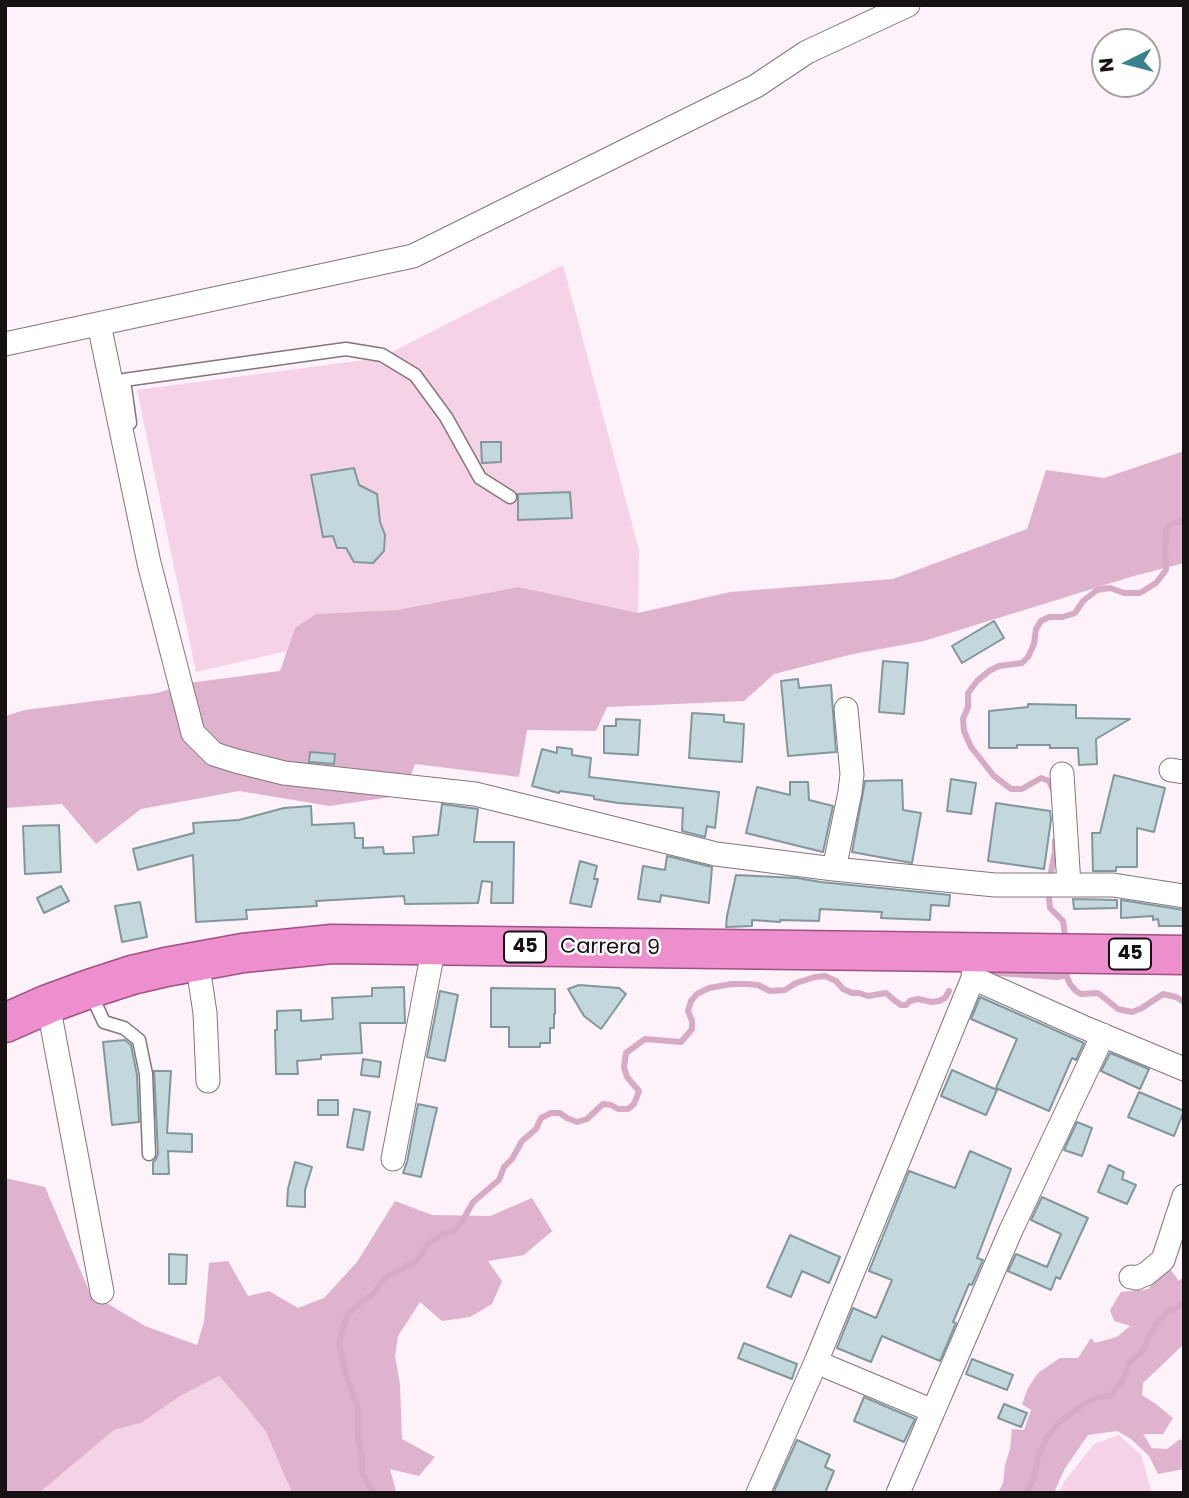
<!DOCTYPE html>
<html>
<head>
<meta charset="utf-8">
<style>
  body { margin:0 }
  #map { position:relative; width:1189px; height:1498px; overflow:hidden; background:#fdf2f9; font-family:Poppins,sans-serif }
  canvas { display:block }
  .frame { position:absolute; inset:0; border:7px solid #171114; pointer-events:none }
  .north { position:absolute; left:1091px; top:28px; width:70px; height:70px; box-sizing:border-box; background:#fff; border:2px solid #a2a0a1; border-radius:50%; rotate:264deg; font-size:19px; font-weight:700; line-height:28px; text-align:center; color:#171114 }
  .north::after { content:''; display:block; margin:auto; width:24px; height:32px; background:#3b808e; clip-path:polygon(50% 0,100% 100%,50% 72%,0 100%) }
</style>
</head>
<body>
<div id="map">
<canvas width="1189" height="1498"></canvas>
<div class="frame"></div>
<div class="north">N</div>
</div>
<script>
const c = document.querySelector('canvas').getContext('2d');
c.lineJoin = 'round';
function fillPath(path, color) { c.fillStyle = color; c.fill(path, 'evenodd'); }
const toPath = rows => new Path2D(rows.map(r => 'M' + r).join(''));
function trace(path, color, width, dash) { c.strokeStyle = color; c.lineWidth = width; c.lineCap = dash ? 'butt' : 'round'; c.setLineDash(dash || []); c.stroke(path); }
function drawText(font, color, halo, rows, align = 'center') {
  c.font = font + ' Poppins,sans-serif'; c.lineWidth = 5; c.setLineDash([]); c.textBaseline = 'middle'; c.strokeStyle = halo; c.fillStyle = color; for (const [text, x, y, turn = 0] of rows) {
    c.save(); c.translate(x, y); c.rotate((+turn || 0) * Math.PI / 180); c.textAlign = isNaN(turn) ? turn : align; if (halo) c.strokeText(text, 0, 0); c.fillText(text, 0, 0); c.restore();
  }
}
fillPath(toPath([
  [563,265,639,550,638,613,519,587,396,610,317,614,295,628,287,651,196,672,137,390,380,358],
  [219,1376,244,1404,266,1432,292,1493,39,1493,114,1430,141,1423,180,1396],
  [1119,1435,1141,1455,1152,1493,1058,1493,1064,1482,1094,1444]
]), '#f6d2e7');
fillPath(toPath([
  [1184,451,1184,563,1134,576,924,641,853,654,774,674,744,701,607,707,596,731,527,730,519,777,415,764,404,795,330,806,239,791,141,809,96,844,62,804,5,808,5,716,25,710,157,693,189,683,280,671,295,628,316,614,396,610,519,587,638,613,730,592,893,579,1027,529,1046,470,1104,478],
  [5,1178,45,1187,90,1293,145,1326,197,1345,204,1322,209,1263,228,1261,248,1296,269,1291,298,1308,324,1298,357,1262,395,1201,432,1215,490,1216,532,1198,552,1231,524,1255,488,1261,502,1281,492,1304,470,1317,442,1321,420,1302,398,1336,395,1356,400,1384,402,1439,435,1457,419,1476,390,1469,396,1491,398,1493,292,1493,266,1432,244,1404,219,1376,180,1396,141,1423,114,1430,39,1493,5,1493],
  [1167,1265,1179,1281,1184,1276,1184,1344,1143,1383,1142,1395,1156,1404,1173,1418,1163,1434,1143,1434,1152,1448,1167,1449,1180,1439,1184,1443,1184,1469,1158,1474,1149,1456,1131,1439,1117,1431,1088,1435,1064,1470,1054,1493,998,1493,1003,1483,1005,1465,1010,1449,1012,1429,1024,1430,1031,1410,1022,1404,1028,1388,1038,1373,1060,1358,1078,1358,1091,1338,1095,1343,1117,1337,1130,1326,1114,1321,1110,1310,1121,1292,1149,1289,1157,1268]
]), '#dfb2cd');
trace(toPath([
  [1054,792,1049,781,1041,778,1022,789,1011,789,994,776,971,747,964,731,963,719,968,707,968,693,977,681,989,671,999,666,1022,663,1028,657,1034,644,1036,629,1041,621,1049,617,1063,617,1075,613,1083,601,1097,590,1110,588,1124,593,1140,593,1156,583,1166,570,1165,550,1166,530,1172,523,1184,521],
  [1050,877,1055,852,1055,841],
  [1050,889,1049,898,1050,908,1063,921,1066,942],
  [1066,967,1067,977,1070,984,1076,991,1081,994,1098,993,1118,1009,1132,1012,1142,1008,1163,994,1176,997,1184,1002],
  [988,975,998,973,1057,977,1067,975],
  [374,1493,362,1472,362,1456,358,1437,358,1408,347,1379,339,1342,347,1315,360,1303,373,1294,385,1278,418,1260,427,1245,439,1236,455,1230,463,1220,473,1202,499,1180,504,1167,512,1159,522,1141,536,1129,541,1118,551,1113,560,1113,567,1118,577,1122,587,1119,603,1104,611,1105,618,1109,628,1109,634,1104,639,1091,627,1077,624,1067,626,1053,645,1039,681,1042,692,1029,692,1021,688,1011,691,1001,697,994,709,988,732,984,747,984,758,985,770,991,785,990,796,983,815,977,825,976,836,981,843,989,852,993,859,993,868,996,886,993,894,1000,901,1005,906,1005,910,1001,918,999,932,1002,939,1001,945,998,949,991],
  [1026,1493,1033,1480,1039,1453,1047,1437,1058,1423,1084,1404,1098,1397,1110,1396,1123,1380,1129,1363,1143,1351,1148,1338,1158,1321,1168,1311,1178,1307,1184,1302]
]), '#d7aac5', 6);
const building = toPath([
  [481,442,501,442,501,462,482,463,481,442],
  [354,468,359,485,377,494,380,522,385,535,384,551,373,563,354,562,346,548,337,548,333,536,323,537,311,475,354,468],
  [570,492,572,518,518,520,518,494,570,492],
  [994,621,1004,638,962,663,952,646,994,621],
  [883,661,908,663,904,714,879,712,883,661],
  [798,679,799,688,831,685,836,752,788,756,781,681,798,679],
  [1028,704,1076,705,1076,718,1130,719,1096,739,1097,764,1079,765,1078,748,1050,748,1050,745,1017,745,1017,748,989,748,989,711,1028,707,1028,704],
  [692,713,724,715,724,722,744,724,742,762,689,758,692,713],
  [616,719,640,720,638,755,604,753,604,726,616,726,616,719],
  [557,747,572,749,572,755,591,758,589,777,719,792,715,828,707,826,705,837,682,831,683,808,618,803,594,799,594,796,560,791,559,793,532,786,542,749,557,753,557,747],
  [310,752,335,754,334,764,309,762,310,752],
  [1114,775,1165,788,1154,832,1137,828,1137,867,1116,867,1116,871,1093,871,1092,833,1100,833,1114,775],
  [951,779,976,783,971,814,947,811,951,779],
  [902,780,903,810,921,813,912,863,852,852,865,781,902,780],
  [790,782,808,782,809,800,833,806,823,852,746,833,757,787,790,795,790,782],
  [996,803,1050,811,1051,820,1044,869,988,861,996,803],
  [442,804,478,809,474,842,514,842,513,903,491,903,492,882,482,881,478,903,405,904,404,896,316,901,317,906,246,910,247,919,196,922,193,855,138,870,133,849,194,833,193,823,239,820,284,808,311,806,312,825,354,823,355,838,363,838,363,848,383,847,384,854,414,853,413,837,438,835,442,804],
  [59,825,61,872,25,874,23,826,59,825],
  [667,856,712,867,709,903,661,895,660,902,638,899,643,866,665,870,667,856],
  [580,861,597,866,594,879,598,879,591,907,570,903,580,861],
  [736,875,797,878,821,882,950,895,949,906,931,905,930,920,881,918,882,912,820,909,819,921,780,920,780,922,752,920,752,926,726,927,727,916,736,875],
  [61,886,69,901,44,913,37,898,61,886],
  [1073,899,1117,900,1117,908,1074,909,1073,899],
  [1121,900,1184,910,1183,926,1159,926,1158,919,1153,920,1153,916,1121,918,1121,900],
  [140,902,147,937,122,942,115,906,140,902],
  [579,985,619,988,626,994,601,1029,584,1016,568,989,579,985],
  [404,987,405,1023,360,1023,362,1053,321,1055,321,1059,297,1061,298,1074,276,1074,275,1030,277,1030,277,1011,301,1010,301,1021,333,1019,332,998,372,996,372,988,404,987],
  [491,988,555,989,555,1014,554,1014,554,1028,550,1028,550,1043,540,1043,540,1047,509,1047,509,1027,491,1027,491,988],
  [440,991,458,995,445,1061,427,1057,440,991],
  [980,997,1084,1043,1076,1060,1072,1058,1049,1111,996,1088,1017,1039,971,1019,980,997],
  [125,1040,131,1045,137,1075,139,1122,112,1125,103,1042,125,1040],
  [1110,1053,1149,1069,1140,1089,1101,1071,1110,1053],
  [363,1059,381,1062,379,1077,361,1075,363,1059],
  [952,1070,997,1090,986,1115,941,1096,952,1070],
  [154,1071,171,1071,167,1133,192,1134,192,1152,168,1151,169,1174,153,1174,153,1162,156,1159,158,1154,154,1071],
  [1139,1092,1184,1111,1174,1136,1128,1117,1139,1092],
  [318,1100,338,1100,338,1115,318,1115,318,1100],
  [418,1104,437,1108,421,1177,403,1173,407,1162,418,1104],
  [354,1109,370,1112,363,1150,347,1147,354,1109],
  [1077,1122,1092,1128,1082,1156,1064,1150,1077,1122],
  [970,1151,1011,1169,977,1258,983,1260,972,1285,969,1284,953,1322,956,1323,940,1361,882,1336,871,1362,837,1348,853,1308,876,1318,892,1280,869,1271,909,1171,955,1188,970,1151],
  [295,1162,312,1167,305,1190,305,1207,287,1206,288,1189,295,1162],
  [1109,1165,1124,1172,1122,1179,1136,1185,1127,1204,1098,1192,1109,1165],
  [1042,1197,1088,1218,1060,1279,1056,1277,1051,1290,1008,1271,1016,1254,1047,1267,1061,1234,1031,1220,1042,1197],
  [790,1235,840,1257,829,1283,802,1271,791,1297,767,1287,790,1235],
  [169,1254,187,1255,186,1284,169,1284,169,1254],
  [744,1343,797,1364,792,1379,738,1358,744,1343],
  [972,1359,1013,1375,1007,1390,966,1374,972,1359],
  [864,1397,915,1419,904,1442,854,1421,864,1397],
  [1004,1404,1027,1413,1021,1427,998,1418,1004,1404],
  [797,1440,830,1455,825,1467,834,1471,825,1493,773,1493,797,1440]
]);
fillPath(building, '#c3d8dd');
trace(building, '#82979b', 2);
const service = toPath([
  [130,423,124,380,346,349,382,355,415,375,446,417,480,478,510,497],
  [90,992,104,1022,124,1028,139,1040,146,1074,149,1154]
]);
const minor = toPath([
  [99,324,149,563,193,733,214,754,236,761,284,773,475,794,716,854,834,869,995,885,1113,885,1184,896],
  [5,344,413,256,756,86,807,52,908,5],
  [1171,770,1184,772],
  [1062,774,1069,885],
  [834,869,850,792,852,774,846,709],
  [197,960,205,1013,208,1081],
  [973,978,1083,1027,1184,1069],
  [48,1004,102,1292],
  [393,1159,434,946],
  [1131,1277,1136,1278,1146,1274,1163,1260,1184,1196],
  [816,1362,933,1411],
  [758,1493,816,1362,973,978,975,952],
  [898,1493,1011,1230,1103,1035]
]);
const trunk = toPath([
  [5,1023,48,1004,89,989,132,975,166,967,243,953,332,944,1184,955]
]);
trace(service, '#84747d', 15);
trace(minor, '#84747d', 25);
trace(trunk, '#9e5184', 41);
trace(service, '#fff', 12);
trace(minor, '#fff', 23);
trace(trunk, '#ec8fcc', 38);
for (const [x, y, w] of [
  [525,947,42],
  [1130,954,42]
]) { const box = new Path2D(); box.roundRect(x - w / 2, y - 15.5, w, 31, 5); c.fillStyle = '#fff'; c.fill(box); trace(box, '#171114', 2); }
drawText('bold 19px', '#171114', null, [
  ["45",525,947],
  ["45",1130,954]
]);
drawText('21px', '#171114', '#fff', [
  ["Carrera 9",610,948,1]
]);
</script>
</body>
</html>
